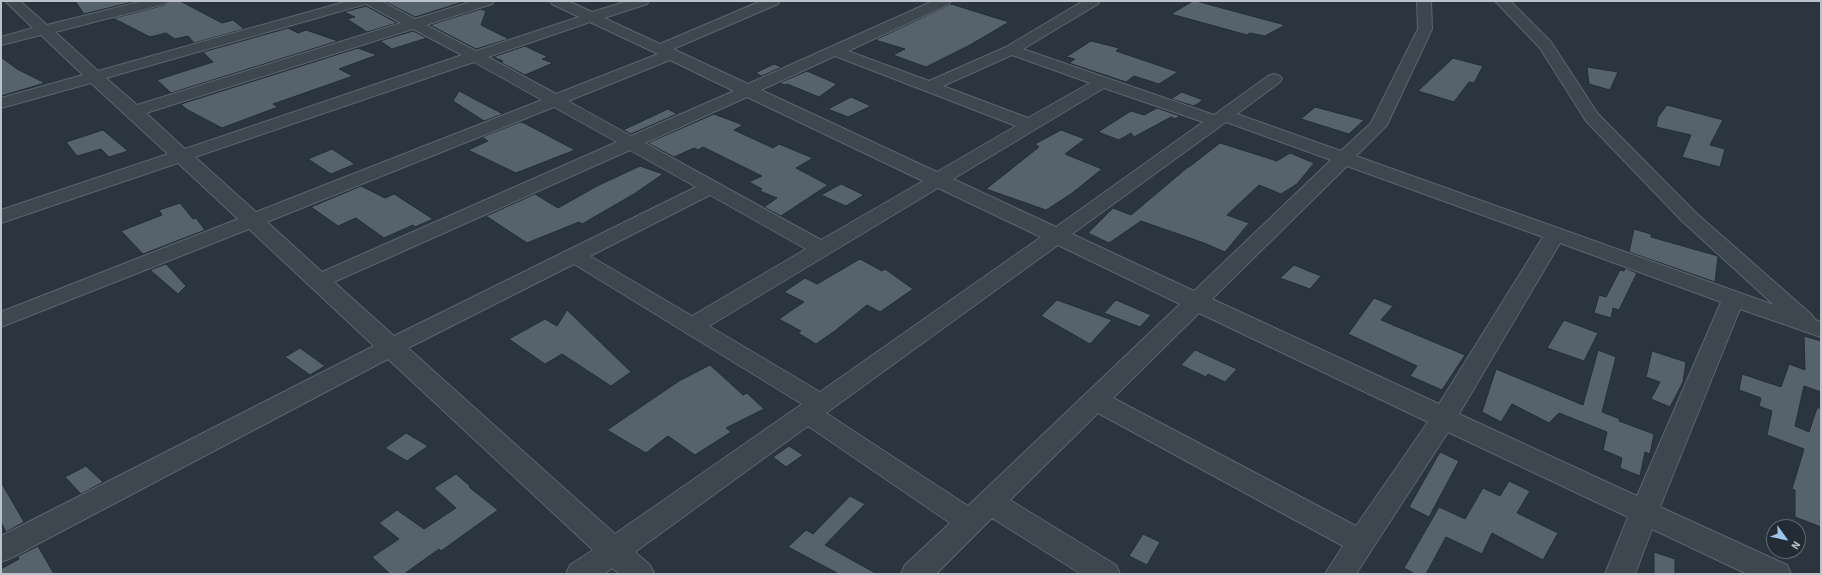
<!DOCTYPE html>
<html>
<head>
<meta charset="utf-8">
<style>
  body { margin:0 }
  #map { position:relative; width:1822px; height:575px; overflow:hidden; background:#2a3540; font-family:"Source Sans 3",sans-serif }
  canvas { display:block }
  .frame { position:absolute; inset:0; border:2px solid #bbc2ca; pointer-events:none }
  .north { position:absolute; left:1766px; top:519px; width:40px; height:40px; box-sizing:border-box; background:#232c35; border:1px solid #606871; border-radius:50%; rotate:123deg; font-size:11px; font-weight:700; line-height:16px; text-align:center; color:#bbc2ca }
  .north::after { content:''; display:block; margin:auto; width:14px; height:18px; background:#9ec3ec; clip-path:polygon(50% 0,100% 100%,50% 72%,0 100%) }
</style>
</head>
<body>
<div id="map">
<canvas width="1822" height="575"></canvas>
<div class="frame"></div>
<div class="north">N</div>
</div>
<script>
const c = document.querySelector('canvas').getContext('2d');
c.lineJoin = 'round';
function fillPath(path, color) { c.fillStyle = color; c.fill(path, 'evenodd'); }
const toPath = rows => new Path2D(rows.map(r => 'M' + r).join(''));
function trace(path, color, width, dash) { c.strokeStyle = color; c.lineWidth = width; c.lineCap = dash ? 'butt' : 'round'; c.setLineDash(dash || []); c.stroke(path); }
const building = toPath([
  [75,1,137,1,84,14,75,1],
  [168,1,180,1,222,23,233,20,244,29,194,43,188,36,175,39,166,33,150,37,115,19,91,24,165,5,168,1],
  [384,1,460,1,463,2,415,17,384,1],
  [1193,1,1196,1,1285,25,1265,36,1250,33,1247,35,1171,14,1193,1],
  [951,4,1009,22,970,45,926,67,893,55,905,49,875,40,951,4],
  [366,6,397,23,367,32,347,19,355,17,344,12,366,6],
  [481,9,486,11,481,25,509,39,476,49,430,25,481,9],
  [288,28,298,33,306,30,338,41,171,93,157,80,213,62,203,52,288,28],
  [413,31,427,38,392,49,380,41,413,31],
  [1091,41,1119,48,1116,51,1178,72,1159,84,1134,76,1126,82,1069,63,1075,59,1066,57,1091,41],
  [525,46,548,57,542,59,553,63,525,75,500,62,503,61,493,57,525,46],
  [358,48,377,55,339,69,353,76,273,104,278,107,222,128,186,109,181,104,358,48],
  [1,57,17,69,45,83,1,96,1,57],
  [1453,58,1483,66,1474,83,1469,82,1454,102,1418,91,1453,58],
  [774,64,782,67,762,76,755,73,774,64],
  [1587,67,1618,72,1610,90,1589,84,1587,67],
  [807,71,837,84,819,97,787,84,785,85,779,83,807,71],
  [459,91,503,114,484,121,453,101,459,91],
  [1182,92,1203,100,1194,106,1171,99,1182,92],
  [851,97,871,106,848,117,828,109,851,97],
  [1667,105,1723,120,1710,145,1725,149,1720,167,1682,157,1691,135,1656,127,1658,117,1667,105],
  [1315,107,1364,120,1349,134,1301,119,1315,107],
  [1157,108,1180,116,1175,119,1171,117,1134,137,1131,133,1119,140,1098,132,1131,111,1144,115,1157,108],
  [668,109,677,114,631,134,623,130,668,109],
  [714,114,743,125,734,130,773,148,779,144,813,158,796,168,828,185,781,216,764,207,777,198,760,191,762,189,749,182,762,176,703,147,698,150,694,148,674,157,648,143,714,114],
  [520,122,524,123,575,150,516,173,468,150,488,141,482,137,520,122],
  [103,130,128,151,109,157,101,149,77,156,66,142,103,130],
  [1061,130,1085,139,1065,154,1102,169,1071,194,1046,210,986,189,1039,147,1035,144,1061,130],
  [1220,143,1277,161,1290,153,1314,163,1297,184,1281,194,1259,185,1227,215,1249,223,1225,252,1204,243,1141,221,1109,243,1088,233,1113,208,1131,215,1188,167,1189,167,1220,143],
  [332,149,355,164,331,174,308,159,332,149],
  [640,166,663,174,634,194,582,224,579,222,527,243,486,216,535,194,558,208,597,186,640,166],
  [841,184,864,195,846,206,821,195,841,184],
  [361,186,385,198,394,194,433,219,415,227,413,225,384,238,356,218,338,226,311,207,361,186],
  [180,203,193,219,196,218,205,230,143,254,121,231,162,215,159,210,180,203],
  [1634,229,1651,234,1651,237,1718,256,1715,282,1629,252,1634,229],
  [860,259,882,271,885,269,913,289,880,312,867,305,836,330,816,344,798,333,801,331,779,319,804,302,784,292,805,278,817,284,860,259],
  [166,264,186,286,178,294,150,270,166,264],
  [1294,265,1321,276,1310,289,1280,278,1294,265],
  [1625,268,1637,273,1619,310,1613,308,1611,318,1594,313,1599,295,1606,297,1620,270,1624,271,1625,268],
  [1374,298,1393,306,1381,320,1465,355,1442,390,1410,376,1417,366,1348,334,1374,298],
  [1057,300,1112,320,1090,344,1041,316,1057,300],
  [1116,300,1151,315,1140,327,1104,313,1116,300],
  [567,310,631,372,611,386,562,354,545,364,509,339,545,319,557,326,567,310],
  [1564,320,1598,333,1584,361,1547,348,1564,320],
  [1804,336,1821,341,1821,392,1804,386,1795,426,1809,432,1817,408,1821,408,1821,527,1795,517,1795,490,1792,489,1804,449,1767,435,1772,411,1759,406,1761,398,1739,390,1742,374,1781,387,1789,364,1805,370,1804,336],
  [300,348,325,366,310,375,285,357,300,348],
  [1195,350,1237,369,1225,382,1208,374,1206,377,1181,365,1195,350],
  [1598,350,1616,357,1602,412,1620,419,1619,421,1654,434,1650,454,1645,452,1640,476,1620,468,1622,458,1603,450,1607,432,1559,413,1549,423,1512,404,1501,422,1482,412,1496,369,1583,405,1598,350],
  [1652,351,1686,362,1683,382,1670,407,1651,399,1660,382,1646,377,1652,351],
  [710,365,743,395,747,393,764,409,726,428,731,432,695,455,668,436,646,453,607,430,679,381,710,365],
  [406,433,428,446,407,461,385,448,406,433],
  [789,446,803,455,786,467,773,457,789,446],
  [1440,452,1459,461,1429,517,1409,507,1440,452],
  [86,466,103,482,81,494,65,477,86,466],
  [456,474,470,486,469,487,498,510,441,551,439,549,404,574,390,574,372,557,399,539,379,523,397,510,424,529,456,508,434,488,456,474],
  [1509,481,1530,491,1517,513,1558,533,1543,560,1492,533,1482,554,1446,537,1426,574,1415,574,1404,568,1439,507,1465,519,1483,488,1500,496,1509,481],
  [1,482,24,522,6,532,1,522,1,482],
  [850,496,865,504,825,545,877,574,839,574,788,547,806,530,813,534,850,496],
  [1143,534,1160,542,1147,565,1129,556,1143,534],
  [38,546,54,574,1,574,1,569,19,559,18,556,38,546],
  [1654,552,1675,559,1675,574,1654,574,1654,552]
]);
fillPath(building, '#56626c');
trace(building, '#252e37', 1);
const minor = toPath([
  [5,1,20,1,47,25,143,1,167,1,165,4,55,32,98,71,348,1,381,1,415,19,473,1,494,1,492,4,426,25,476,51,579,17,552,4,550,1,568,1,592,12,628,1,649,1,647,4,604,18,660,44,761,1,780,1,778,4,673,49,748,84,933,1,951,1,949,4,848,51,929,81,1006,47,1083,1,1100,1,1098,4,1023,49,1214,115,1268,76,1274,74,1280,76,1282,79,1280,82,1237,114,1341,151,1371,123,1418,29,1417,1,1431,1,1432,29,1387,125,1356,156,1774,305,1682,221,1586,121,1540,48,1495,1,1510,1,1551,42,1598,114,1696,213,1812,315,1815,320,1821,322,1821,337,1740,309,1660,507,1787,565,1791,574,1747,574,1652,529,1635,574,1605,574,1628,517,1448,432,1356,574,1325,574,1343,546,1098,413,1010,500,1116,565,1120,574,1081,574,992,518,936,574,901,574,905,565,950,523,808,426,635,552,650,565,654,574,619,574,612,568,604,574,566,574,570,565,593,550,388,359,11,558,1,562,1,536,374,346,249,229,1,327,1,312,238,219,178,163,1,223,1,210,168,154,91,83,1,108,1,98,83,75,41,35,1,45,1,37,33,28,5,1],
  [366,4,401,23,137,105,106,78,366,4],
  [590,22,658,54,556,94,488,57,590,22],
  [413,29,462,55,185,149,146,113,413,29],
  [1012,55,1090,83,1028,118,943,86,1012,55],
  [835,56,923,90,1016,126,937,172,761,90,835,56],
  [670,60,734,91,631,136,568,101,670,60],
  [474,62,542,100,256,212,195,157,474,62],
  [1104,88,1203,122,1056,227,953,179,1104,88],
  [747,97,923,181,821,240,645,143,747,97],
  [554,107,617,142,322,272,267,222,554,107],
  [1226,122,1331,160,1194,291,1072,234,1226,122],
  [630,150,696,187,394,336,334,282,630,150],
  [1347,166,1543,237,1439,404,1212,299,1347,166],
  [938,188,1041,237,820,392,709,326,938,188],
  [710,195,806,249,692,316,590,256,710,195],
  [1560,243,1721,302,1637,496,1459,414,1560,243],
  [1058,245,1180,304,968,506,826,413,1058,245],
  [574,264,802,404,615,534,408,348,574,264],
  [1199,313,1428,422,1356,526,1113,398,1199,313]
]);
trace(minor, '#5c656d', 2);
fillPath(minor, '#3e4750');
</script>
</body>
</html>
